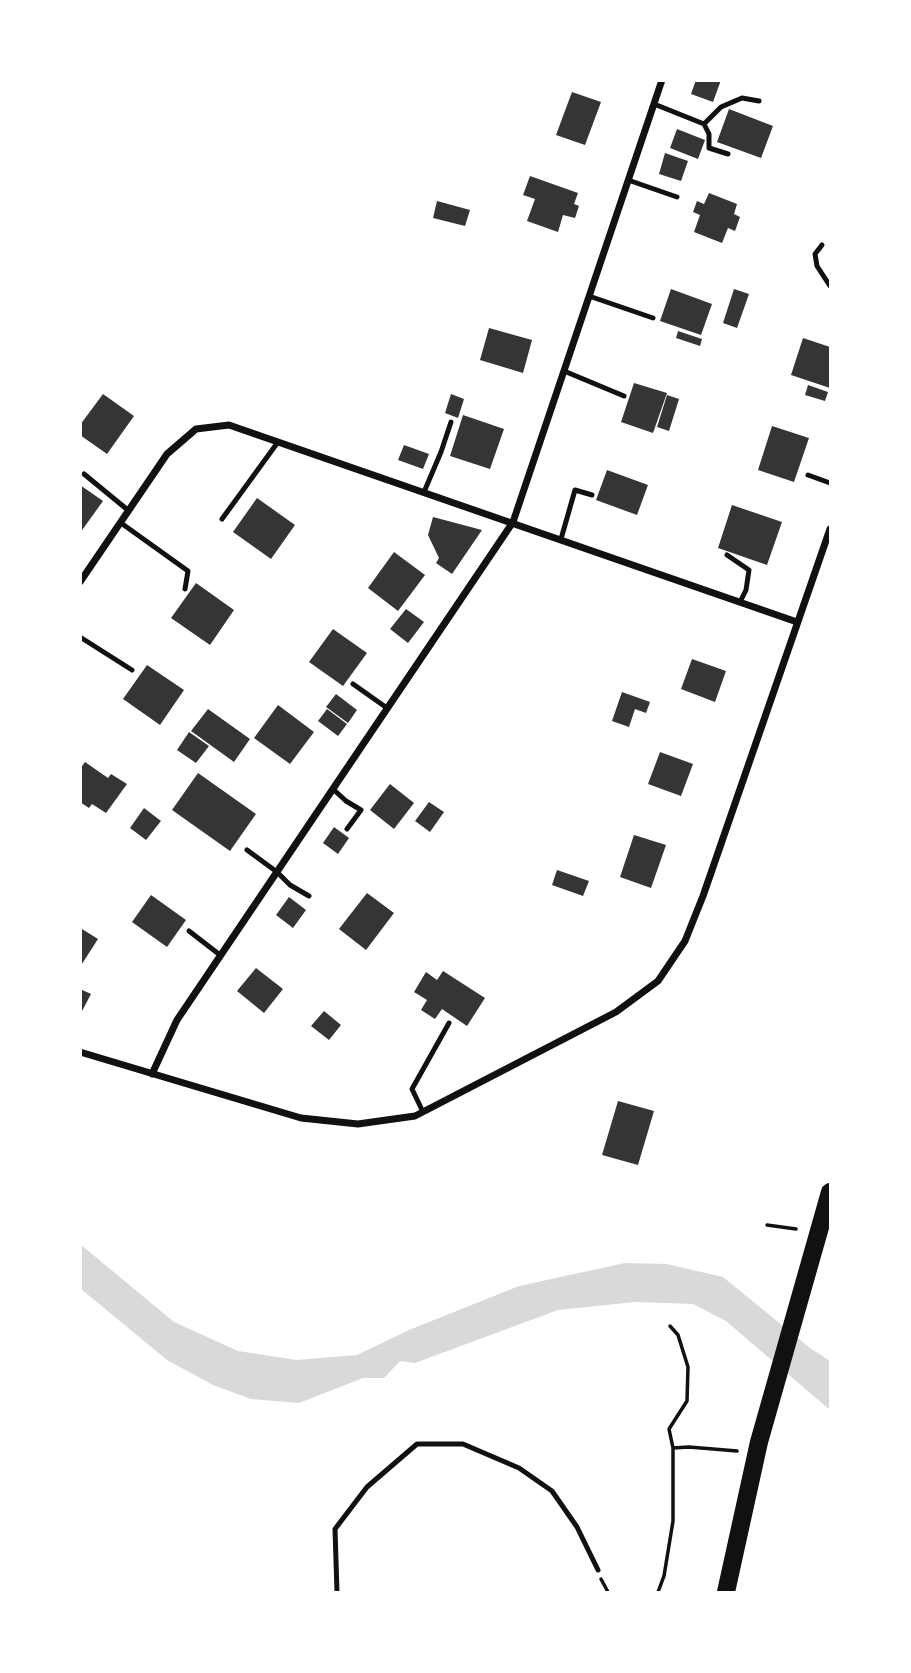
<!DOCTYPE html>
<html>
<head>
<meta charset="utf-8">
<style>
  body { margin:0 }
  #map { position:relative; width:911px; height:1673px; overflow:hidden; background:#fff; font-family:Helvetica,sans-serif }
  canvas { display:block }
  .frame { position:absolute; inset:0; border:82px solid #fff; pointer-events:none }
</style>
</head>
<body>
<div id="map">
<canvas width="911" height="1673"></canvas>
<div class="frame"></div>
</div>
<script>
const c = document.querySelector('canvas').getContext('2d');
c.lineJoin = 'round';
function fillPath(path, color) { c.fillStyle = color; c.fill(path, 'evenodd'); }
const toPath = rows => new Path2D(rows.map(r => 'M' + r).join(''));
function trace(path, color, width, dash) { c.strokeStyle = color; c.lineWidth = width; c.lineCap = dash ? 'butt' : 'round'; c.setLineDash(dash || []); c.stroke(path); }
fillPath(toPath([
  [80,1244,174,1322,238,1351,297,1360,357,1355,409,1330,519,1286,625,1263,667,1264,723,1277,810,1348,830,1361,830,1410,726,1321,693,1304,635,1302,558,1310,415,1363,400,1361,384,1378,363,1378,299,1403,251,1399,213,1385,167,1360,81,1289]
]), '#d9d9d9');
fillPath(toPath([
  [696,80,721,80,713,102,691,94],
  [572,92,601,102,585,145,556,135],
  [729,109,773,126,761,158,717,142],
  [677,129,705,140,698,159,670,148],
  [665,153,688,161,681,181,659,174],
  [530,176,578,193,574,204,579,206,575,218,563,215,558,232,527,221,535,199,523,195],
  [709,193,737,204,734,214,740,217,735,231,728,228,722,243,694,232,700,215,693,212,697,201,704,204],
  [437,201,470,210,465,226,433,218],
  [671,289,712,304,701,335,660,321],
  [734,289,749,294,737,328,723,323],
  [489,328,532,340,523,373,480,360],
  [678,331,702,339,700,346,676,338],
  [803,338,830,347,830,388,791,375],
  [634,383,667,393,653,433,621,422],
  [808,385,828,392,825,401,805,395],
  [103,394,134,416,107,454,80,435,80,425],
  [451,394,464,399,458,418,445,413],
  [667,395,679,399,669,431,657,427],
  [463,415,504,429,490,469,450,456],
  [772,426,809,438,794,482,758,470],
  [404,445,429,454,423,469,398,460],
  [607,470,648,485,637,515,596,500],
  [80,485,103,501,80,533],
  [257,498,295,525,271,559,233,532],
  [732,505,782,522,767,565,718,548],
  [433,517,482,530,452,574,436,563,439,558,428,535],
  [394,552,425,575,398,611,368,588],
  [196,583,234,610,210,645,171,618],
  [406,609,424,622,408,643,390,629],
  [333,629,367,653,343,686,309,662],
  [692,659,726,671,715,702,681,689],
  [147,665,184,690,160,725,123,699],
  [622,692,650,702,646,713,635,709,629,727,612,721],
  [336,694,357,710,348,723,326,707],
  [278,705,314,732,290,764,254,738],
  [208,709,250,739,234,762,191,731],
  [327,709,347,724,338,736,318,721],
  [189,732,209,746,196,763,177,750],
  [660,752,693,764,681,796,648,784],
  [85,762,108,778,111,774,127,784,106,813,92,804,89,808,80,802,80,769],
  [198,773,256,814,230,851,172,810],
  [390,784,414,803,394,829,370,810],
  [429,802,444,812,430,832,415,821],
  [144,808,161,821,146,840,130,828],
  [334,827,349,838,338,854,323,843],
  [634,835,666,845,651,888,620,877],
  [557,870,589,881,583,896,552,885],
  [367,893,394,913,366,950,339,929],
  [151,895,186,920,167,947,132,922],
  [289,897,306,910,293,928,276,915],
  [82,929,98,939,80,967,80,931],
  [256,968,283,989,264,1013,237,991],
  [443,971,485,998,467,1026,442,1009,435,1019,421,1010,427,1000,414,992,426,972,437,980],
  [80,989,91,994,80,1015],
  [324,1011,341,1025,329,1040,311,1026],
  [618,1101,654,1111,638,1165,602,1155]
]), '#353535');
trace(toPath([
  [767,1225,796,1229],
  [670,1326,678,1335,688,1367,687,1401,669,1429,673,1448,689,1447,737,1451],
  [601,1579,608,1592],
  [658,1592,664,1576,673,1521,673,1448]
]), '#111', 3.5);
trace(toPath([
  [654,104,704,124,709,134,709,148,728,154],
  [704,124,721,107,742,98,759,101],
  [628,180,677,197],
  [822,245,815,254,817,266,830,286],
  [589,296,653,318],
  [564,371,624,396],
  [84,474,129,511],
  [808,475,830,483],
  [424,492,441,452,451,422],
  [222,519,278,442],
  [121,523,188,571,185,589],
  [561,539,575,490,592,495],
  [727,555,749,570,746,590,740,602],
  [80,637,132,670],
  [353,684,387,708],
  [333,789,346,801,361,810,347,829],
  [247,850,277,872,290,885,309,896],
  [189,931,220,955],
  [423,1112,412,1089,449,1023],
  [337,1592,335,1529,367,1487,417,1444,463,1444,519,1468,552,1491,577,1527,598,1570]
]), '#111', 5);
trace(toPath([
  [80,582,167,454,196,429,229,425,797,622],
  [80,1052,301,1118,358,1124,415,1116,616,1012,658,981,685,941,703,896,830,529],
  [152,1074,177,1020,513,522,662,80]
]), '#111', 7);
trace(toPath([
  [726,1592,759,1442,830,1192]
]), '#111', 18);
</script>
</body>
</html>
